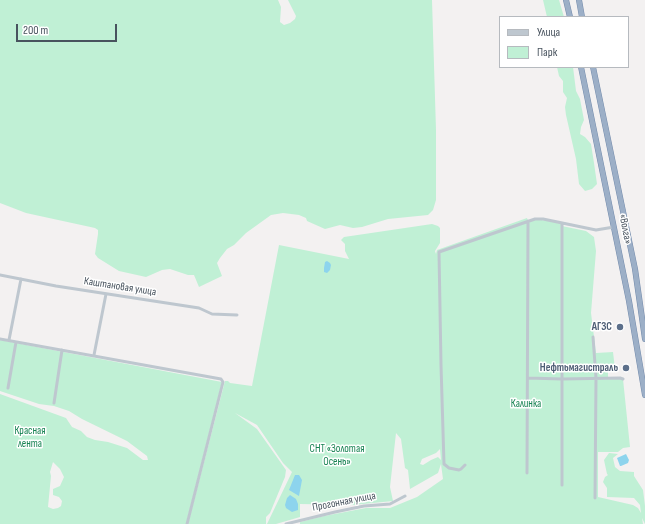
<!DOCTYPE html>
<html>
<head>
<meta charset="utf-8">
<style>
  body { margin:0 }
  #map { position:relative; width:645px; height:524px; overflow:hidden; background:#f3f1f1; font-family:"Sofia Sans Condensed",sans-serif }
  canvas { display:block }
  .legend { position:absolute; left:499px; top:16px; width:130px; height:52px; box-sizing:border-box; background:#fff; border:1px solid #b6babf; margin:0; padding:5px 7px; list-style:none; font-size:12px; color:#48535e }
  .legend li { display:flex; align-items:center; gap:8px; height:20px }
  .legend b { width:20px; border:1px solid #b6babf }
  .scale { position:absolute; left:16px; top:24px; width:101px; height:18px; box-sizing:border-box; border:2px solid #48535e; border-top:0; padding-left:5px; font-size:12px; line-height:14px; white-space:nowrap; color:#48535e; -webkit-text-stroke:3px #fff; paint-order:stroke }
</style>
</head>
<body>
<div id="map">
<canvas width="645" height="524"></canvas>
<ul class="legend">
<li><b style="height:5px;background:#bec7cf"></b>Улица</li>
<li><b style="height:11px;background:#c0f0d5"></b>Парк</li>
</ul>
<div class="scale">200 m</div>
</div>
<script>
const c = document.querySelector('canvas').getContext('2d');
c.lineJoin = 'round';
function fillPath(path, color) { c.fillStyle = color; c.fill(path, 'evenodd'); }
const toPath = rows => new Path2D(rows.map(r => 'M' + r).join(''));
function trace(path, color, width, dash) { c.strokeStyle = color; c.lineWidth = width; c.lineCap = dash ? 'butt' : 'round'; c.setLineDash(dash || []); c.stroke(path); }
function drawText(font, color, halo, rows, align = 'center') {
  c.font = font + ' "Sofia Sans Condensed",sans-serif'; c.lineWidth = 3; c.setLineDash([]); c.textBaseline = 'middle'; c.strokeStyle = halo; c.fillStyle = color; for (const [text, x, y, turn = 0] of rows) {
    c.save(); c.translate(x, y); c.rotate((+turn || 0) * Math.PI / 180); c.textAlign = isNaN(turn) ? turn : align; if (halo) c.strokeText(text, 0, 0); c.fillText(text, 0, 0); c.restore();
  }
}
fillPath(toPath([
  [0,0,278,0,281,7,280,22,284,25,290,23,295,19,296,16,288,0,432,0,436,130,436,200,433,210,428,215,388,219,362,227,353,228,340,225,325,229,307,221,306,218,299,215,283,213,271,215,246,233,234,245,227,249,220,258,217,263,222,276,199,287,194,275,188,275,170,269,162,270,146,277,119,271,98,258,95,254,98,234,98,230,95,228,26,213,0,203],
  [543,0,559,0,564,17,547,17],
  [557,67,573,67,576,91,580,99,584,120,581,127,580,134,585,137,591,144,594,163,597,184,592,189,585,191,579,184,576,159,566,115,565,107,567,98,563,92,563,81,559,76],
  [527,218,528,221,535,219,562,223,562,226,586,231,594,237,596,251,591,313,596,353,613,352,615,369,608,370,608,378,623,379,630,447,623,448,618,452,598,452,598,497,633,505,638,508,641,513,640,505,634,498,607,497,607,488,603,482,605,477,608,475,607,474,604,460,609,453,618,454,613,458,615,467,620,471,634,472,634,476,643,490,645,506,645,524,642,518,643,524,300,524,300,522,324,516,366,508,390,508,417,497,443,479,441,464,438,473,410,489,408,470,405,468,401,439,396,433,390,487,393,501,353,505,300,504,300,517,276,524,267,524,292,472,283,463,257,425,235,413,257,429,286,470,285,477,270,513,266,517,266,524,188,524,225,381,228,381,230,383,252,386,279,245,349,259,345,251,345,244,341,240,344,237,432,224,438,226,440,228,440,243,435,251,436,254,437,250],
  [440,449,441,460,438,457,431,460,423,465,420,464,422,459,436,453],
  [0,340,222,382,186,524,0,524,0,394,66,418,72,427,81,431,87,437,95,440,108,442,127,448,143,460,148,460,147,456,127,441,82,419,69,411,54,406,39,404,0,391],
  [53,462,60,469,64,477,60,486,53,489,53,495,59,497,62,501,61,506,58,508,53,509,48,507,51,476,50,472]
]), '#c0f0d5');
fillPath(toPath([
  [327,261,330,263,331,265,330,270,327,273,324,272,324,268,325,262],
  [626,454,629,460,628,463,621,466,620,466,617,458],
  [295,475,299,475,302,480,299,496,289,490],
  [290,495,296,499,298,504,298,510,292,512,286,508,285,505,287,498]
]), '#8dd4ed');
const trunk = toPath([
  [566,0,570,17],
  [579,0,582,17],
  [581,67,629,301,645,395],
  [593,67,635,269,645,339]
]);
trace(trunk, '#748bab', 6);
trace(toPath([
  [562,223,562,485],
  [0,275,56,286,199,308,212,314,237,315],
  [593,337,596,378,595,498],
  [0,339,221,379,223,382,187,524],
  [9,340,21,279],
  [94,355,106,294],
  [528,378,562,379,620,378,623,379],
  [8,388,16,342],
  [54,403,62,350],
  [465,465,461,469,459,470,449,468,444,464,441,365,439,252,535,219,543,219,596,230,614,227],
  [527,473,528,221],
  [286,524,335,512,364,506,390,504,405,496]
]), '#bec7cf', 3);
trace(trunk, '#9cafc7', 5);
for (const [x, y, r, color] of [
  [620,327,4,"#5c6f8a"],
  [626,368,4,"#5c6f8a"]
]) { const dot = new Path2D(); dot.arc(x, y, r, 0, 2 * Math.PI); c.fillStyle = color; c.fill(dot); trace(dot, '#fff', 1.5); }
drawText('11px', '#48535e', '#fff', [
  ["«Волга»",625,229,79],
  ["Каштановая улица",120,287,9],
  ["Прогонная улица",344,502,-11]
]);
drawText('bold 11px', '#4e5e75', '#fff', [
  ["АГЗС",612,327],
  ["Нефтьмагистраль",618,368]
], 'right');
drawText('11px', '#178252', '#fff', [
  ["Калинка",526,404],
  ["Красная",30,431],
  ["лента",30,444],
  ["СНТ «Золотая",337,449],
  ["Осень»",337,462]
]);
</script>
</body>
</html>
